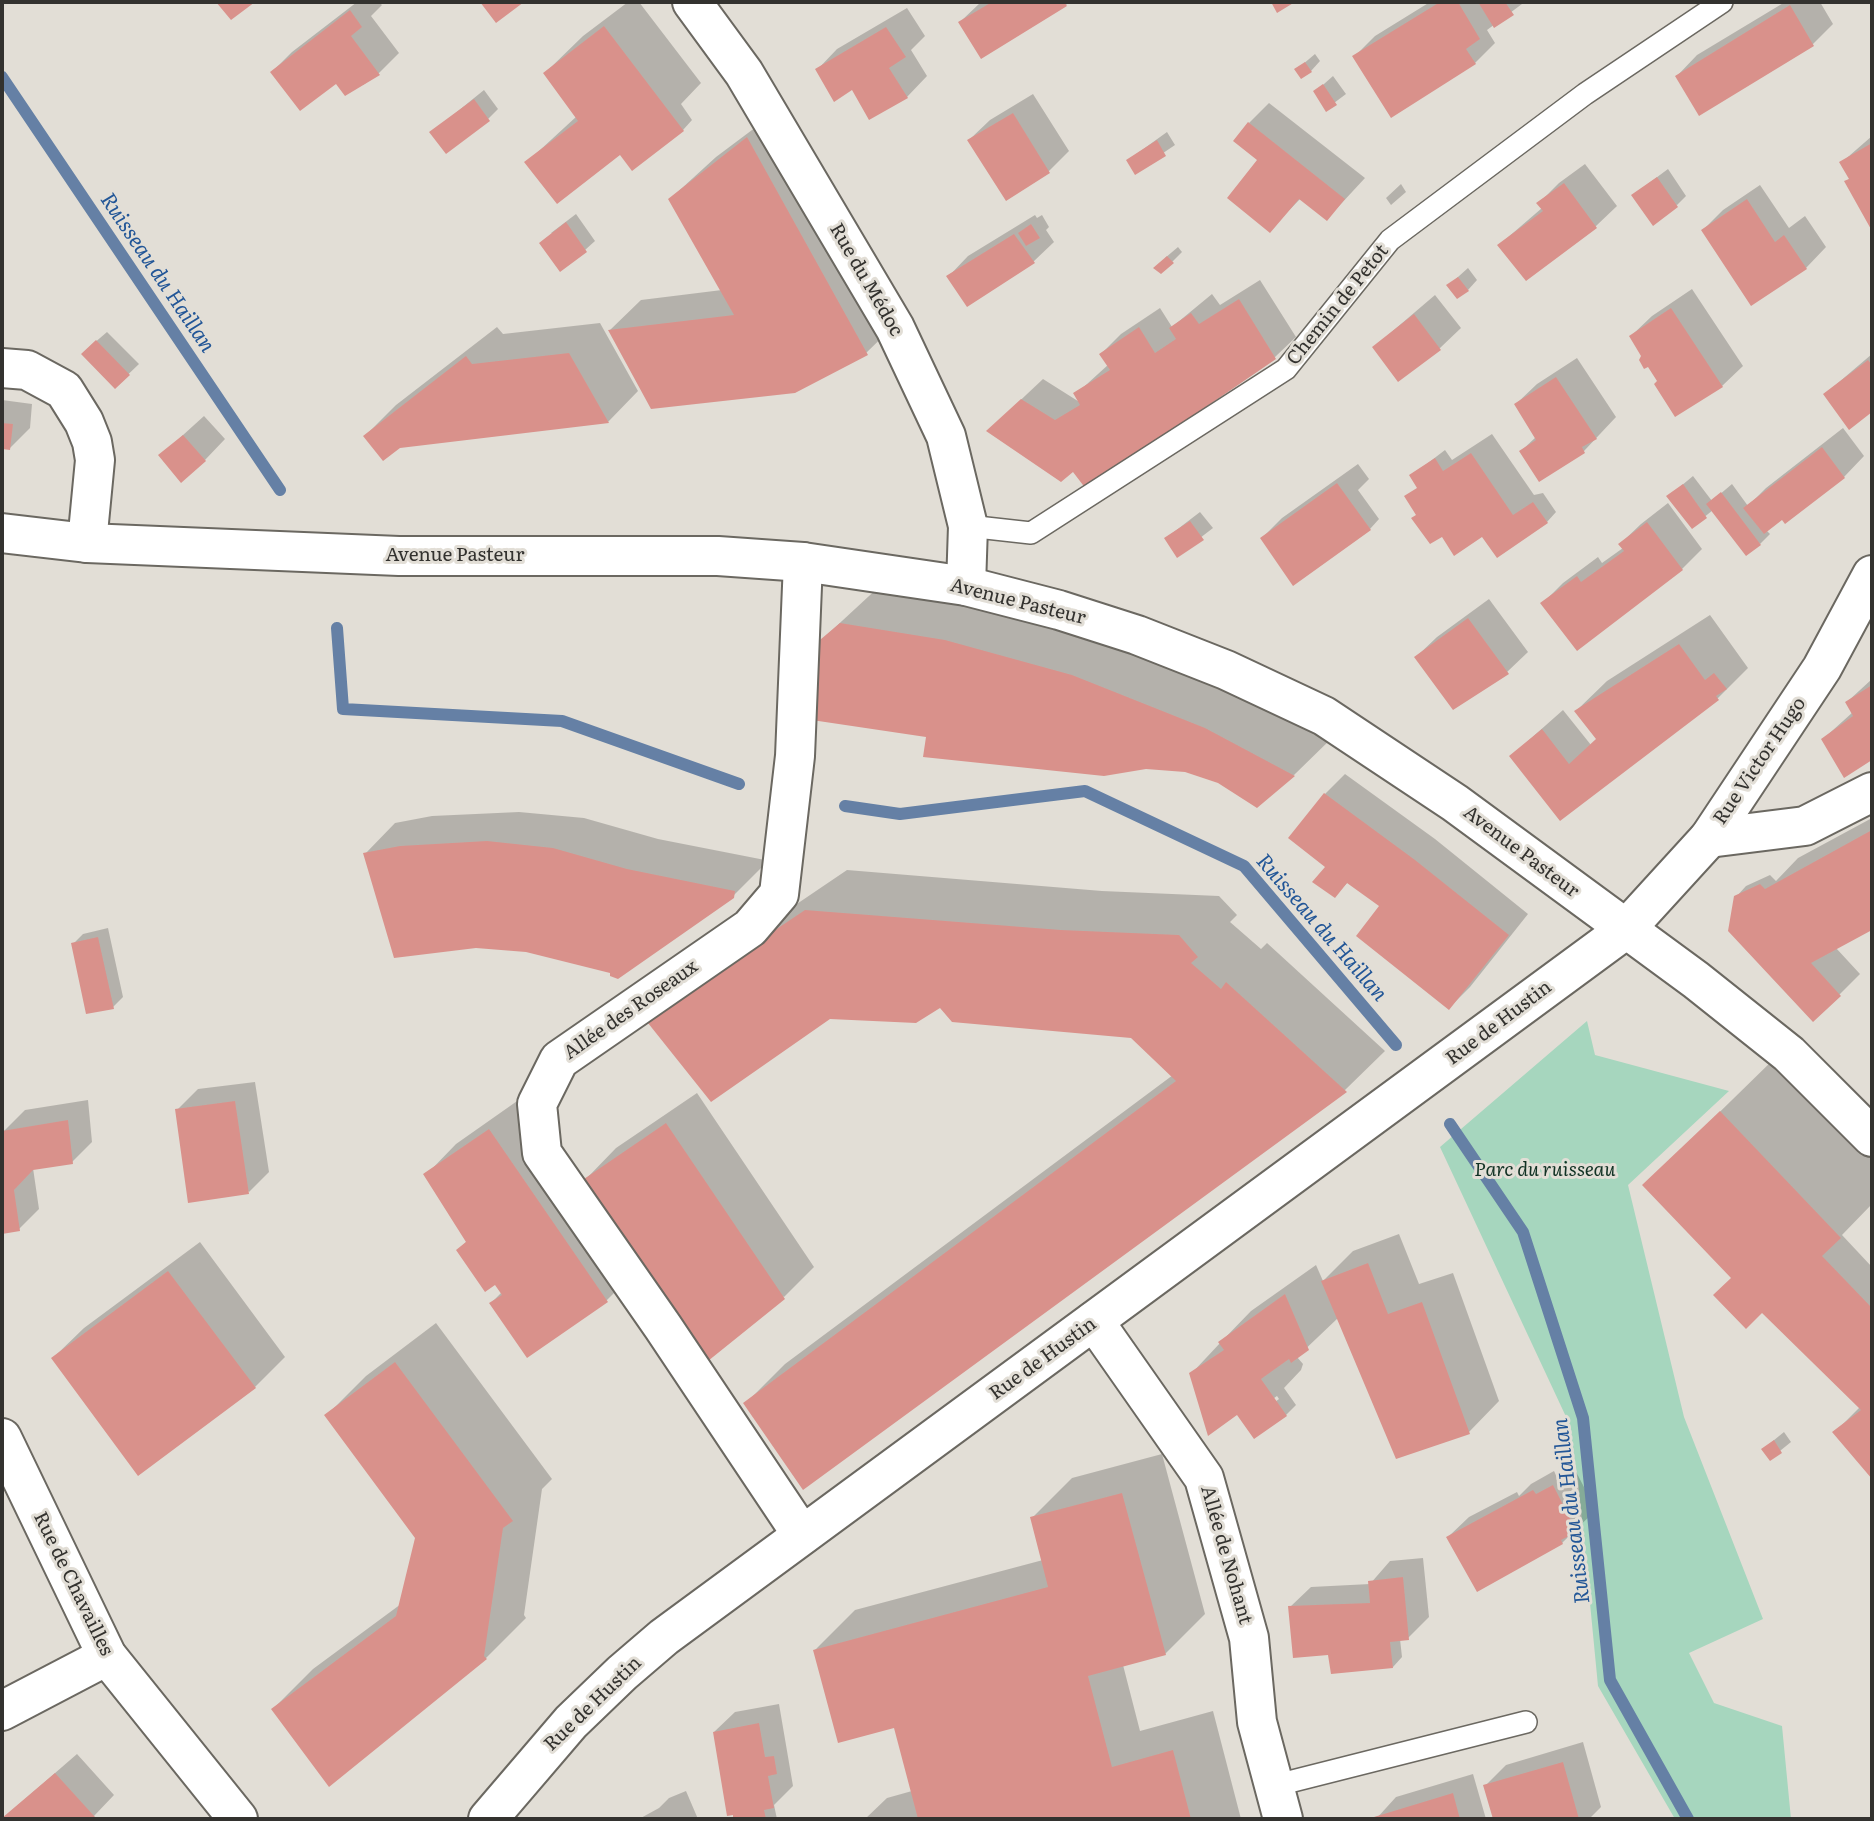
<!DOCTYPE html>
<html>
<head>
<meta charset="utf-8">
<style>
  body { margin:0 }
  #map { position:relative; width:1874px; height:1821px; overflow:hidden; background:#e2ded6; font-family:Literata,serif }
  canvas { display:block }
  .frame { position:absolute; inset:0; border:4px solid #33322f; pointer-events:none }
</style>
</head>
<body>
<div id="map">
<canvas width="1874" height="1821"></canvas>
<div class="frame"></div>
</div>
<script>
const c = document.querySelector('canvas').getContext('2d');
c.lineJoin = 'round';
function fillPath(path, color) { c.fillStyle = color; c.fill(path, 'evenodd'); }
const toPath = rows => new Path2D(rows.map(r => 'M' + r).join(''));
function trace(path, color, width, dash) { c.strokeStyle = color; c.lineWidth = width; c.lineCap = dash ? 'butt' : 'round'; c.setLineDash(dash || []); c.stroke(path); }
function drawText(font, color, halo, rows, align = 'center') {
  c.font = font + ' Literata,serif'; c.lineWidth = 6; c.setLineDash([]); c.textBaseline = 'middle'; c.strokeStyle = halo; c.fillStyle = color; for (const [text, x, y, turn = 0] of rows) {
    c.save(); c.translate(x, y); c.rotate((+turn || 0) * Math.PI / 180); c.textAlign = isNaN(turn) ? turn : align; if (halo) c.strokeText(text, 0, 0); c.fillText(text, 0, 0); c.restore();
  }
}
fillPath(toPath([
  [1587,1021,1595,1055,1729,1091,1628,1185,1684,1417,1763,1619,1689,1653,1714,1703,1782,1726,1791,1819,1675,1819,1598,1686,1578,1479,1568,1421,1440,1147]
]), '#a6d6be');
fillPath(toPath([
  [357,2,379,2,382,5,371,16,399,53,379,73,363,85,361,82,272,72,292,52],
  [628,2,639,2,701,83,681,104,692,120,683,130,621,153,527,162,577,116,545,73,583,36],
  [981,2,1069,2,1066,5,960,22],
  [1430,2,1521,2,1522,4,1487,30,1495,43,1475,63,1355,56,1375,36],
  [1785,2,1820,2,1833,24,1813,44,1677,76,1697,55],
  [907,8,925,36,911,50,927,76,907,97,853,88,817,70,837,49],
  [1315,54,1320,61,1311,71,1296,70],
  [1333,76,1346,94,1326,109,1315,92],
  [484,90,498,109,488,119,432,132],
  [1033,94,1069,151,1048,172,969,140,990,120],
  [1269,103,1365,178,1327,219,1301,198,1270,230,1259,160,1249,123],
  [768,118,897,323,866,353,610,330,641,300,722,290,670,199,716,157],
  [1167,132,1175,145,1135,172,1128,160],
  [1872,136,1872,228,1846,182,1850,178,1841,163],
  [1585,164,1617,206,1596,226,1526,279,1499,245,1542,208,1539,203,1559,183],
  [1668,169,1686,196,1677,205,1633,195],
  [1401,184,1406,192,1391,205,1386,198],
  [1760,185,1789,228,1805,216,1826,247,1806,268,1703,230,1723,210],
  [576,214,595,241,585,250,551,233],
  [1035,215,1037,218,1042,215,1049,227,1046,230,1054,242,1033,262,948,277,968,256],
  [1178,247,1182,252,1172,262,1165,258],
  [1468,268,1477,280,1468,290,1449,285],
  [1260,280,1296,337,1275,357,1086,486,1073,470,1009,411,1043,379,1081,403,1076,394,1109,364,1101,354,1121,334,1160,308,1172,327,1212,294,1220,305],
  [1692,289,1743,366,1722,386,1659,381,1631,336,1652,316],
  [1435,295,1461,328,1440,348,1399,380,1374,347],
  [600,323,638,391,608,422,365,436,396,405,497,327,503,334],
  [107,332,139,364,115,387,93,344],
  [1872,354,1872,410,1849,427,1825,394],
  [1577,358,1616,417,1584,451,1521,451,1536,437,1516,404,1537,384],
  [2,400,32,404,30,428,9,449,2,448],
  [204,416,225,439,205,460,161,455],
  [1843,428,1864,456,1844,477,1766,530,1770,534,1760,544,1713,510,1692,527,1669,496,1693,476,1712,501,1732,484,1748,506,1766,488],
  [1492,434,1534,495,1543,493,1556,512,1547,522,1483,535,1443,534,1418,514,1406,497,1424,483,1411,476,1445,450,1452,460],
  [1358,464,1369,479,1358,490,1379,519,1370,529,1262,538,1282,518],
  [1668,503,1702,549,1682,569,1543,603,1563,583,1598,557,1602,563,1623,548,1620,544,1641,524],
  [1200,512,1213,528,1178,555,1166,538],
  [882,584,1047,616,1334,736,1294,775,1257,806,1219,781,1178,769,927,735,816,645],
  [1489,599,1528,652,1507,672,1416,657,1437,637],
  [1710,615,1748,668,1718,698,1592,793,1511,756,1563,710,1591,745,1598,739,1576,711,1607,681],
  [1872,679,1872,758,1844,775,1823,739,1853,712,1847,702],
  [1345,774,1435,839,1528,914,1470,987,1449,1008,1381,906,1348,882,1335,896,1327,866,1325,794],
  [519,812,584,818,658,839,765,860,764,865,733,896,365,854,395,823,432,816],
  [1872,818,1872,928,1836,948,1860,974,1839,995,1736,897,1746,886,1770,875,1776,881,1798,858],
  [847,870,1102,891,1219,896,1237,915,1230,922,1261,949,1267,943,1385,1051,1345,1090,804,1487,745,1404,785,1364,1173,1075,1131,1036,941,1006,686,979],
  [108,928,123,997,113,1007,73,944,83,934],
  [1777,1056,1872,1156,1872,1204,1842,1235,1872,1267,1872,1476,1835,1432,1860,1407,1645,1185],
  [255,1082,269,1172,249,1192,177,1110,198,1089],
  [697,1093,814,1267,784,1297,586,1179,616,1148],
  [520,1099,637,1270,607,1300,527,1356,491,1303,502,1292,495,1283,458,1250,467,1241,426,1175,456,1144],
  [88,1100,92,1142,72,1162,33,1168,39,1209,19,1229,2,1232,2,1133,25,1110],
  [1399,1234,1419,1284,1453,1273,1499,1401,1469,1432,1397,1457,1338,1318,1297,1357,1303,1364,1301,1370,1284,1388,1296,1405,1286,1415,1254,1437,1238,1413,1209,1434,1191,1374,1221,1342,1251,1311,1316,1265,1323,1281,1353,1251],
  [1277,1396,1279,1399,1253,1418,1253,1413],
  [200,1242,285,1357,255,1387,53,1358,84,1328],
  [436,1323,552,1479,542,1489,524,1615,526,1618,486,1658,329,1784,273,1709,313,1669,401,1604,417,1538,326,1416,366,1376],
  [1784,1432,1791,1442,1770,1459,1763,1449],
  [1162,1454,1205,1614,1165,1654,1123,1665,1140,1731,1213,1711,1241,1819,865,1819,887,1798,912,1791,896,1729,815,1650,855,1610,1043,1560,1032,1518,1072,1478],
  [1573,1466,1596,1510,1562,1543,1448,1537,1469,1517,1517,1492,1519,1496,1531,1484,1554,1471,1556,1475],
  [1423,1558,1429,1617,1408,1638,1400,1639,1402,1657,1393,1667,1290,1607,1311,1587,1370,1584,1390,1561],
  [779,1704,793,1786,774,1805,777,1819,735,1819,714,1732,735,1712],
  [1583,1742,1601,1807,1589,1819,1495,1819,1485,1786,1506,1765],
  [77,1754,114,1795,94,1816,90,1819,2,1819],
  [1473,1774,1486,1819,1376,1819,1396,1797],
  [686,1791,698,1819,639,1819,659,1808,669,1798]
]), '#0003');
trace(toPath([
  [2,77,280,490],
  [337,628,343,709,562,721,739,784],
  [845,806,900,814,1085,791,1244,866,1396,1045],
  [1450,1124,1523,1232,1583,1418,1610,1680,1688,1819]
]), '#6580a5', 12);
fillPath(toPath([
  [216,2,255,2,231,20],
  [480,2,524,2,496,23],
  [992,2,1064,2,1067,6,981,59,958,22],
  [1271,2,1295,2,1277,13],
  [1440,2,1458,2,1480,39,1466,49,1476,64,1391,118,1352,56],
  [1478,2,1505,2,1514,15,1494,28],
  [1790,5,1814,46,1699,116,1675,76],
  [350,10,362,27,351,36,380,75,345,96,336,84,300,111,270,72],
  [604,26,684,131,632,171,620,155,557,204,524,162,578,121,543,73],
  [886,27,906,57,889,68,908,98,869,120,852,90,834,102,815,69],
  [1305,62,1312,72,1301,79,1294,69],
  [1323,84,1337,105,1326,112,1313,91],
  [474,99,490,121,446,154,429,132],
  [1013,113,1050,173,1006,201,967,140],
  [1248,122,1345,199,1327,221,1299,199,1270,233,1227,198,1257,160,1233,141],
  [747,137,868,355,795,393,651,409,608,330,734,315,668,199],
  [1157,140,1166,156,1135,175,1126,160],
  [1872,143,1872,231,1844,181,1849,179,1839,162],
  [1657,177,1678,207,1653,226,1631,195],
  [1564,183,1597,228,1526,281,1497,245,1543,211,1536,203],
  [1747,199,1775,242,1784,235,1807,269,1751,306,1701,230],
  [566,222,587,252,560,272,539,243],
  [1031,224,1040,238,1026,246,1018,233],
  [1014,234,1035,263,967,307,946,276],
  [1167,256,1174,263,1161,274,1153,268],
  [1458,277,1469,291,1457,299,1446,285],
  [1239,299,1276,359,1086,489,1073,472,1061,482,986,431,1021,399,1055,420,1080,405,1073,393,1110,370,1099,354,1139,327,1155,353,1176,339,1169,328,1191,313,1199,324],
  [1671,308,1723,387,1675,417,1654,384,1657,381,1648,367,1644,369,1639,360,1641,356,1629,336],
  [1414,314,1441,350,1398,382,1372,347],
  [96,340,130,375,115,389,81,354],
  [569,353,609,423,400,448,383,461,363,436,466,356,472,364],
  [1868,360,1872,365,1872,412,1849,430,1823,394],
  [1556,377,1597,439,1582,447,1585,453,1539,482,1519,451,1536,440,1514,404],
  [2,423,13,424,10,450,2,449],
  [183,435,206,461,181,483,158,455],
  [1822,447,1845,478,1785,524,1782,520,1764,534,1743,508],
  [1471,453,1513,515,1533,502,1548,523,1497,558,1482,537,1454,556,1442,537,1430,544,1411,518,1416,515,1404,496,1417,488,1409,475,1435,458,1443,471],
  [1337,483,1371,530,1293,586,1260,538],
  [1683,484,1707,518,1692,529,1666,496],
  [1721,492,1761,545,1746,556,1706,504],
  [1190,521,1204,540,1177,558,1164,538],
  [1647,522,1683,570,1577,651,1540,603,1577,576,1581,582,1624,551,1618,544],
  [1468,618,1509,674,1453,710,1414,657],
  [840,623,945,640,1072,675,1205,728,1295,776,1257,808,1218,783,1185,772,1146,769,1104,776,923,757,926,737,805,719,814,645],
  [1679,644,1705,680,1714,673,1727,689,1716,696,1719,700,1560,821,1509,756,1542,729,1569,764,1596,739,1574,711],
  [1872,685,1872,760,1844,778,1821,739,1853,716,1845,702],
  [1324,793,1415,860,1509,935,1449,1010,1356,936,1379,906,1347,883,1335,898,1312,882,1325,867,1288,838],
  [1872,830,1872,930,1811,963,1841,996,1813,1022,1728,931,1734,896,1760,884,1765,889],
  [487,841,553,848,627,869,735,891,734,898,618,979,610,976,610,973,526,952,476,948,394,958,363,853,400,846],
  [805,910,1061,930,1179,935,1198,957,1191,963,1221,989,1226,982,1347,1092,803,1490,743,1403,1176,1081,1131,1038,952,1022,940,1008,916,1023,830,1019,711,1102,644,1018],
  [98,937,114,1009,86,1014,71,943],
  [235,1101,249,1194,188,1203,175,1109],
  [1720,1111,1841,1238,1822,1256,1872,1308,1872,1479,1832,1432,1861,1410,1762,1313,1746,1329,1713,1295,1731,1278,1642,1185],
  [68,1120,73,1164,33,1170,14,1190,20,1231,2,1234,2,1131],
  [666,1123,785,1299,708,1361,584,1179],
  [489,1129,608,1302,527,1358,489,1303,502,1295,495,1285,485,1292,456,1250,466,1242,423,1174],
  [1368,1263,1388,1314,1422,1302,1470,1434,1396,1459,1321,1281],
  [168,1271,256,1388,138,1476,51,1358],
  [1285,1294,1309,1350,1291,1363,1289,1359,1261,1379,1287,1416,1254,1439,1237,1415,1208,1436,1189,1373,1224,1350,1218,1342],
  [395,1362,513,1521,503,1528,484,1656,487,1659,329,1787,271,1709,396,1616,415,1538,324,1415],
  [1774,1440,1782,1453,1770,1461,1761,1449],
  [1553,1485,1577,1532,1561,1540,1563,1544,1477,1592,1446,1537,1533,1490,1536,1494],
  [1122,1493,1166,1655,1088,1676,1112,1767,1173,1750,1191,1819,918,1819,894,1728,838,1743,813,1650,1048,1587,1030,1517],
  [1403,1577,1409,1640,1390,1642,1393,1668,1331,1674,1328,1655,1293,1658,1288,1606,1370,1603,1368,1581],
  [759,1723,765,1757,774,1756,777,1774,768,1776,774,1808,764,1810,766,1819,733,1819,733,1815,727,1816,713,1732],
  [1563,1762,1579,1819,1493,1819,1483,1785],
  [55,1773,95,1817,2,1819,2,1818],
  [1453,1793,1460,1819,1374,1819,1374,1817]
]), '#d9918b');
const service = toPath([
  [968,526,1031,533,1286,369,1390,240,1585,94,1722,2],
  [1273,1786,1526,1722]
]);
const minor = toPath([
  [692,2,744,73,895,328,946,436,968,526,966,586],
  [2,368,27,370,64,390,84,422,92,442,95,460,87,543],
  [1709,838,1805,826,1872,792],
  [1094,1321,1204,1478,1249,1638,1257,1722,1283,1819],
  [802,1535,663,1327,542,1153,537,1104,559,1060,750,928,779,894,795,756,803,562],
  [2,1711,107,1656]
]);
const tertiary = toPath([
  [2,1438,107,1656,238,1819],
  [488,1819,571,1722,622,1673,664,1637,1625,930,1709,838,1822,668,1872,575]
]);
const secondary = toPath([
  [2,533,87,543,399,556,718,556,803,562,966,586,1059,610,1137,635,1226,670,1324,716,1455,803,1696,980,1789,1054,1872,1137]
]);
trace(service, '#6b6861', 24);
trace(minor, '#6b6861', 42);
trace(tertiary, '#6b6861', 42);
trace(secondary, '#6b6861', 42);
trace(service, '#fff', 21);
trace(minor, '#fff', 38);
trace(tertiary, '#fff', 38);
trace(secondary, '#fff', 38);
drawText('19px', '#33322f', '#e2ded6', [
  ["Rue du Médoc",866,280,60],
  ["Chemin de Petot",1338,305,-51],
  ["Avenue Pasteur",455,555],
  ["Avenue Pasteur",1018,602,14],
  ["Rue Victor Hugo",1760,761,-56],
  ["Avenue Pasteur",1521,852,37],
  ["Allée des Roseaux",631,1010,-35],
  ["Rue de Hustin",1499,1023,-37],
  ["Rue de Hustin",1043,1359,-36],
  ["Allée de Nohant",1226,1555,74],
  ["Rue de Chavailles",73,1584,64],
  ["Rue de Hustin",593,1704,-44]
]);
drawText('italic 19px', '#113224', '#e2ded6', [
  ["Parc du ruisseau",1545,1170]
]);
drawText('italic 21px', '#225697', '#e2ded6', [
  ["Ruisseau du Haillan",157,273,56],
  ["Ruisseau du Haillan",1321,928,49],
  ["Ruisseau du Haillan",1572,1511,-97]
]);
</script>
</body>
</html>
